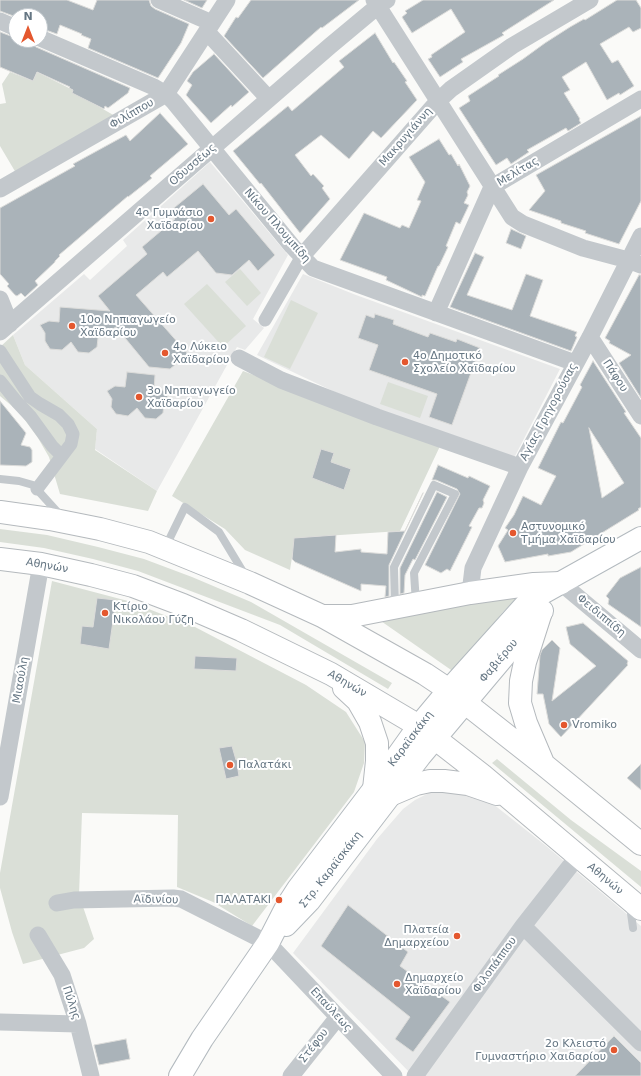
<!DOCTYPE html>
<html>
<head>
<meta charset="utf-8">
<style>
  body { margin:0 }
  #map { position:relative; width:641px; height:1076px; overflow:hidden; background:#fafaf8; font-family:"DejaVu Sans",sans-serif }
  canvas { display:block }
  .north { position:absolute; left:8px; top:8px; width:40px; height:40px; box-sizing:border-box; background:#fff; border:1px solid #c1c8cd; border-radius:50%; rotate:0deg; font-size:11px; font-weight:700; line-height:16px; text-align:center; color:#657683 }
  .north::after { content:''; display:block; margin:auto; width:14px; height:18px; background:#e4572e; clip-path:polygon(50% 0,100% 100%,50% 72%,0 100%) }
</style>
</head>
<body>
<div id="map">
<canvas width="641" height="1076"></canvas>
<div class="north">N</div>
</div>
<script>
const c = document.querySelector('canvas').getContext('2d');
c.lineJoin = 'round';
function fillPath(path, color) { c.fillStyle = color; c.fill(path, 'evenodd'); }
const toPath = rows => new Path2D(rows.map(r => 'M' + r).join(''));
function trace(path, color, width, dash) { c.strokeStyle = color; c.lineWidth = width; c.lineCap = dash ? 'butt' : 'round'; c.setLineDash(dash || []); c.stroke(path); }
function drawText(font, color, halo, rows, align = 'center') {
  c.font = font + ' "DejaVu Sans",sans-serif'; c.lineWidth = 4; c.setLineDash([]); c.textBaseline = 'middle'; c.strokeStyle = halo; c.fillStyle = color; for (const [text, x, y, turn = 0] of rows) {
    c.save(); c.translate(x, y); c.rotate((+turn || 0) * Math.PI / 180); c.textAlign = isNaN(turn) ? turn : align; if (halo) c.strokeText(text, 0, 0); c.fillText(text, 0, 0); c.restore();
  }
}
fillPath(toPath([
  [210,162,288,255,253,319,264,328,245,350,237,347,157,491,95,449,97,429,25,365,13,335,84,274,90,280,127,246,123,240],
  [303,274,356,295,560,369,514,458,399,418,337,393,257,355],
  [444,791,461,793,493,804,545,845,641,926,641,1076,413,1076,293,953,377,839,403,809,415,800,429,793]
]), '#e8e9e9');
fillPath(toPath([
  [10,72,33,81,37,72,73,90,84,98,115,116,16,173,0,146,0,104,6,103,2,84],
  [240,269,261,293,247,306,225,282],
  [207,284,246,326,223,347,184,304],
  [291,300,318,313,290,369,264,357],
  [13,335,25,365,97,429,95,450,157,491,148,511,60,494,49,457,38,438,19,412,0,396,0,347],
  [243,371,441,444,400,531,295,538,290,570,245,550,225,529,172,496],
  [388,382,428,396,420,418,380,404],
  [0,529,47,535,98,547,144,559,192,577,251,602,392,683,388,689,280,625,138,571,93,559,44,548,0,542],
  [52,581,128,601,195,627,306,685,346,712,365,742,364,763,354,792,252,926,213,902,177,887,178,815,82,813,79,895,94,939,84,948,23,964,12,932,0,888,0,873],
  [524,591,503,612,454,672,378,619],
  [497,759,571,820,641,871,641,887,492,763]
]), '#dadfd7');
const building = toPath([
  [0,0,67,0,93,10,97,0,149,0,151,6,155,9,189,24,181,43,158,78,88,48,91,39,81,35,82,34,60,25,57,34,40,28,40,16,16,16,16,17,0,11,0,0],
  [184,0,207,0,202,8,184,0],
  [251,0,359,0,322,28,321,27,263,78,224,36,236,17,238,18,251,0],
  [423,0,554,0,502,33,504,35,461,59,463,62,440,77,428,59,432,57,431,55,465,32,451,9,412,33,402,17,407,13,405,11,423,0],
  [617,0,636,0,641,8,641,28,633,32,629,27,600,44,612,63,618,60,634,86,620,95,619,93,607,100,586,62,562,77,570,90,564,93,580,119,579,120,581,123,568,131,566,128,527,150,529,152,511,164,507,158,496,165,459,108,470,101,468,96,499,76,498,75,523,59,545,43,570,27,584,19,585,20,617,0],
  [0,32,16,38,16,40,22,40,32,44,36,47,130,88,128,93,108,108,105,106,104,109,72,93,73,90,69,88,70,87,37,72,33,81,0,67,0,32],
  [375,33,393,63,394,62,407,81,405,82,417,100,381,138,373,131,349,159,321,135,295,155,311,176,313,174,324,186,322,188,330,199,300,233,261,183,260,184,233,151,288,106,292,111,344,67,339,61,375,33],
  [214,54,249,92,232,107,231,105,211,123,186,95,192,85,187,81,193,72,214,54],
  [160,113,188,144,150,176,152,178,128,197,128,196,59,255,60,256,55,261,55,262,35,281,38,285,25,297,21,293,17,296,15,295,7,286,9,284,0,274,0,208,75,166,73,164,126,135,130,141,160,113],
  [641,116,641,201,619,244,585,233,586,231,561,223,561,221,529,210,545,191,536,175,641,116],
  [439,139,449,155,451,154,458,166,459,164,470,186,467,192,468,195,464,203,469,205,460,224,456,222,446,246,448,247,439,266,438,266,425,296,422,295,422,297,386,280,387,277,340,260,364,213,400,228,402,225,409,228,421,201,417,200,425,182,409,157,439,139],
  [203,184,229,215,236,209,275,255,258,271,249,260,232,275,216,273,198,251,167,277,163,272,136,295,188,354,170,369,149,367,116,327,98,338,97,347,89,353,78,352,71,342,62,350,50,349,45,341,45,333,40,325,49,321,59,322,60,307,110,311,98,296,147,254,142,247,175,219,169,212,203,184],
  [511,229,526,236,521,249,506,243,511,229],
  [475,253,484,257,467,295,512,310,526,274,543,280,530,316,577,332,575,336,577,337,571,351,450,307,475,253],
  [639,275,641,275,641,398,619,363,631,355,609,343,610,341,605,338,639,275],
  [375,314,394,320,393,324,428,337,430,333,456,342,457,339,480,348,452,425,429,417,437,394,369,370,378,345,358,338,366,315,374,318,375,314],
  [593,361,626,412,624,413,641,438,641,507,638,509,639,510,571,552,548,556,548,554,505,562,498,546,508,530,505,528,514,515,523,496,541,505,556,476,538,468,561,422,563,423,582,387,580,385,593,361],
  [589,428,624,483,602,498,589,428],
  [127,372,155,375,154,390,163,390,170,400,164,404,163,413,156,419,145,418,137,408,128,416,116,414,111,407,112,399,107,391,115,386,125,387,127,372],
  [0,401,26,433,21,445,30,447,32,450,32,462,26,466,0,465,0,401],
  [321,449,334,453,331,462,351,469,344,490,312,478,321,449],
  [438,465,468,478,469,476,490,486,483,500,484,503,482,508,479,508,469,526,472,527,450,571,447,569,441,573,425,565,460,494,457,489,436,480,432,480,438,465],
  [437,492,447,497,415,560,413,559,405,575,404,593,400,594,400,568,437,492],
  [423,493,389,565,389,596,385,597,386,586,361,584,361,591,295,562,292,559,294,538,336,535,335,552,361,549,361,552,387,554,388,532,405,531,423,493],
  [641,567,641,627,608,604,609,599,606,596,620,578,641,567],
  [97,598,116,600,109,649,80,644,82,626,93,627,97,598],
  [583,623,628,661,627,664,628,665,561,737,549,724,543,694,537,694,540,655,542,650,552,640,560,648,552,701,596,666,570,644,566,627,583,623],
  [195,656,237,658,236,671,194,669,195,656],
  [232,746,236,760,245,757,247,768,238,770,239,776,226,779,219,748,232,746],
  [641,764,641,790,627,778,641,764],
  [348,905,408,952,400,966,450,1002,413,1052,395,1039,410,1017,321,946,348,905],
  [614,1036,641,1063,641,1076,575,1076,614,1036],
  [126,1039,130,1059,99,1065,94,1045,126,1039]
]);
fillPath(building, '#aab3b9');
trace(building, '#dcdcda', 1);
const secondary = toPath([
  [286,925,309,901,420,756,542,611],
  [180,1076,202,1039,268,943,287,906,298,889,374,789,419,726,449,690,530,600,641,538]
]);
const trunk = toPath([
  [0,512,50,519,100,529,149,542,250,583,322,616,425,674,449,690,543,764,641,844],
  [0,559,41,564,91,575,133,586,183,605,241,630,331,674,419,726,482,775,641,909],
  [541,612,525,662,521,681,520,703,526,723,543,763],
  [323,616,352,616,470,593,534,584,561,583],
  [344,688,358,701,370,722,377,743,377,761,374,789],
  [390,795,416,784,430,781,444,781,468,784,497,794]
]);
trace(secondary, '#b3babf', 24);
trace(trunk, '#b4b9bd', 24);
trace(toPath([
  [0,479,19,481,33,485,61,516],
  [165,548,185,507,219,532,245,575],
  [395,607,394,567,434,485,455,494,414,573,416,603],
  [630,906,633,928]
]), '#c3c8cc', 8);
trace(toPath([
  [265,320,302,256],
  [0,351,30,397,40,404,59,415,68,424,73,434,71,444,37,489],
  [0,381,17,402,31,417,52,446,62,456]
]), '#c3c8cc', 13);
trace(toPath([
  [159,0,212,23],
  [374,0,512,217,523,224,583,248,628,260,641,265],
  [0,21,16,28],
  [207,32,269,99],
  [40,38,154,87,166,94,174,102,292,246,313,268,575,363],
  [0,189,166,94,227,0],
  [302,256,438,101,451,89,512,46,590,0],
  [0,299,10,324],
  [436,313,492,187,641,99],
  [0,332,330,46,378,6,387,0],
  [590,337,641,416],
  [239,358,281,380,377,417,520,467],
  [561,583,641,650],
  [470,593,473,568,520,467,590,337,641,236],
  [0,797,41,564],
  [57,903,74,900,173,898,181,899,268,943,394,1076],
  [523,926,641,1043],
  [38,935,62,975,78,1024,91,1076],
  [0,1022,78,1024],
  [291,1076,338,1017],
  [415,1076,523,926,578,856]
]), '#c3c8cc', 17);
trace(secondary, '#fff', 22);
trace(trunk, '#fff', 22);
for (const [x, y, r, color] of [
  [211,219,4,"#e4572e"],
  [72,326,4,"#e4572e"],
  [165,353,4,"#e4572e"],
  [405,362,4,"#e4572e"],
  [139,397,4,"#e4572e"],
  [513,533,4,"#e4572e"],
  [105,613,4,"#e4572e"],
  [564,725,4,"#e4572e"],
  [230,765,4,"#e4572e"],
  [279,900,4,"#e4572e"],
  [457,936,4,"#e4572e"],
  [397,984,4,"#e4572e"],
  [614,1050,4,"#e4572e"]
]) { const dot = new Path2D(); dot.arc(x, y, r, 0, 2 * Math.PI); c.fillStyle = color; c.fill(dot); trace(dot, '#fff', 1.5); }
drawText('11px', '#657683', '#fff', [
  ["Φιλίππου",132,114,-30],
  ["Μακρυγιάννη",406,137,-49],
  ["Οδυσσέως",193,165,-41],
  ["Μελίτας",518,172,-31],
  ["Νίκου Πλουμπίδη",277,226,49],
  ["Πάφου",615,376,57],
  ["Αγίας Γρηγορούσας",549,412,-62],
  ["Αθηνών",47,566,10],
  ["Φειδιππίδη",601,616,40],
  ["Φαβιέρου",499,661,-50],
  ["Μιαούλη",21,680,-80],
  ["Αθηνών",347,684,30],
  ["Καραϊσκάκη",411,739,-53],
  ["Στρ. Καραϊσκάκη",331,870,-52],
  ["Αθηνών",605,879,40],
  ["Αϊδινίου",156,900,1],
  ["Φιλοπάππου",495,965,-54],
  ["Πύλης",71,1003,71],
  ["Επαύλεως",331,1010,47],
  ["Στέφου",314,1046,-52]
]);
drawText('11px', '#657683', '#fff', [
  ["4ο Γυμνάσιο",203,213,"right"],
  ["Χαϊδαρίου",203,226,"right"],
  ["10ο Νηπιαγωγείο",80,320],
  ["Χαϊδαρίου",80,333],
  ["4ο Λύκειο",173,347],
  ["Χαϊδαρίου",173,360],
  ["4ο Δημοτικό",413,356],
  ["Σχολείο Χαϊδαρίου",413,369],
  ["3ο Νηπιαγωγείο",147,391],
  ["Χαϊδαρίου",147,404],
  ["Αστυνομικό",521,527],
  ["Τμήμα Χαϊδαρίου",521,540],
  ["Κτίριο",113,607],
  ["Νικολάου Γύζη",113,620],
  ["Vromiko",572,725],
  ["Παλατάκι",238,765],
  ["ΠΑΛΑΤΑΚΙ",271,900,"right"],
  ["Πλατεία",449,930,"right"],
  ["Δημαρχείου",449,943,"right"],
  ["Δημαρχείο",405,978],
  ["Χαϊδαρίου",405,991],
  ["2ο Κλειστό",606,1044,"right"],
  ["Γυμναστήριο Χαιδαρίου",606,1057,"right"]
], 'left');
</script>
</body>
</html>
